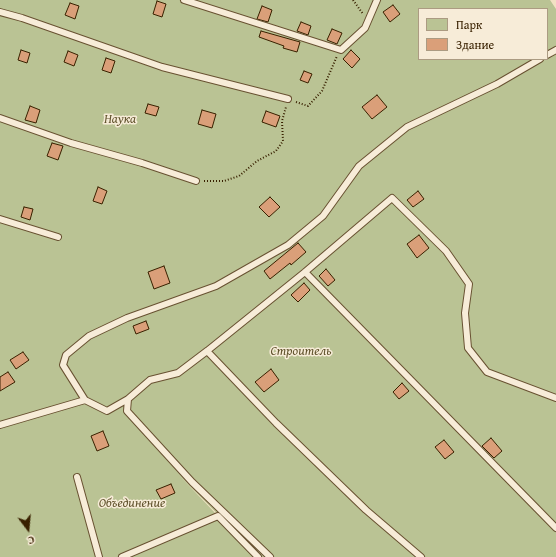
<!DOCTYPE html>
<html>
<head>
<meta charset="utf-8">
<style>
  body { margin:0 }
  #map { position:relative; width:556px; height:557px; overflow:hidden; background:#f3e1c3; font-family:"Gentium Book Plus",serif }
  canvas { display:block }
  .legend { position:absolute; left:418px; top:8px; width:130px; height:52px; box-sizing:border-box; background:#f7ecd8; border:1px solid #ab9b82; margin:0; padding:5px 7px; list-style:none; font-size:12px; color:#392100 }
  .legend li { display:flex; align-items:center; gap:8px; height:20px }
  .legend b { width:20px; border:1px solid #ab9b82 }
  .north { position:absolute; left:8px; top:509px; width:40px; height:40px; -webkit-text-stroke:3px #f7ecd8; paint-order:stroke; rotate:164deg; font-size:11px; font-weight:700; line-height:16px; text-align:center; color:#392100 }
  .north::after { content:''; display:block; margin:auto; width:14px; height:18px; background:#392100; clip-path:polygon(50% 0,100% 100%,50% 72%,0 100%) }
</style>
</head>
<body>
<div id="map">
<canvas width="556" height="557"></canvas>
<ul class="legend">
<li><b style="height:11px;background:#bac394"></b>Парк</li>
<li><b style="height:11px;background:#da9f79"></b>Здание</li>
</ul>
<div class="north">С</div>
</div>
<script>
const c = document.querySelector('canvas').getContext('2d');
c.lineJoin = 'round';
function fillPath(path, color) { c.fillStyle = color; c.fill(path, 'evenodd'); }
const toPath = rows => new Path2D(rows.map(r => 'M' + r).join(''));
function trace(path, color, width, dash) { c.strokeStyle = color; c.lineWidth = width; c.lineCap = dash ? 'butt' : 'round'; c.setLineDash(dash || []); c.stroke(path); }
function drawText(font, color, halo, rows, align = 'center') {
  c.font = font + ' "Gentium Book Plus",serif'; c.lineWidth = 3; c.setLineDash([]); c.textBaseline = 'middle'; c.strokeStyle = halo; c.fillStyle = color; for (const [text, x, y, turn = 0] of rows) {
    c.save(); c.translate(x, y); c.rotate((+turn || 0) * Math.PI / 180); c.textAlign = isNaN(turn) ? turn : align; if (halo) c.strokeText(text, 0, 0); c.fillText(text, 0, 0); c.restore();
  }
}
fillPath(toPath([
  [0,0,550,0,556,9,556,557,260,557,177,473,257,557,0,557],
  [419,9,547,9,547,59,419,59]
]), '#bac394');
const building = toPath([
  [157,1,166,4,162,17,153,14,157,1],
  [70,3,79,6,75,19,65,15,70,3],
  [393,5,400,14,390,22,383,12,393,5],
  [262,6,272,10,268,22,257,19,262,6],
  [301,22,311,26,308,35,297,31,301,22],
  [332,29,342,33,337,44,327,40,332,29],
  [261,31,300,42,297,52,283,48,284,46,259,37,261,31],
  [21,50,30,53,27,63,18,60,21,50],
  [351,50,360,59,352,68,343,59,351,50],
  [68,51,78,55,74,66,64,62,68,51],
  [106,58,115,61,111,73,102,70,106,58],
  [304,71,312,74,308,83,300,80,304,71],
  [377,95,387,107,372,119,362,107,377,95],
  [148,104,159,107,156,116,145,113,148,104],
  [30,106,40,110,36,123,25,120,30,106],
  [202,110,216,114,212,128,198,124,202,110],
  [266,111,280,116,276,127,262,122,266,111],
  [52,143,63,146,58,160,47,156,52,143],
  [98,187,107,191,102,204,93,201,98,187],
  [418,191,424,199,413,207,407,200,418,191],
  [270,197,280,207,269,217,259,207,270,197],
  [24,207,33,209,30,220,21,217,24,207],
  [419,235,429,248,417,258,407,244,419,235],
  [298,243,306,252,291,265,290,263,270,279,264,271,298,243],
  [164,266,170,283,154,289,148,272,164,266],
  [326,269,335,280,328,286,319,276,326,269],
  [304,283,310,290,298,302,291,295,304,283],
  [146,321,149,329,136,334,133,326,146,321],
  [23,352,29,360,16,369,10,360,23,352],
  [271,369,279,380,264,392,255,382,271,369],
  [8,372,15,382,0,391,0,377,8,372],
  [402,383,409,391,399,399,393,392,402,383],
  [103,431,109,446,97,451,91,436,103,431],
  [491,438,502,451,494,458,482,446,491,438],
  [444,440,454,452,445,459,435,447,444,440],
  [171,484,175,493,161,499,156,490,171,484]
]);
fillPath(building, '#da9f79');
trace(building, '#392100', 1);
const lane = toPath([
  [184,0,341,50,365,28,377,0],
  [0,12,22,18,162,67,288,99],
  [547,55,556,50],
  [0,118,71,143,142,163,196,181],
  [0,219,58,237],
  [305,272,556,528],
  [207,351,276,423,366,510,421,557],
  [128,399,107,411,85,400,63,365,66,355,89,336,127,318,216,286,288,245,323,216,359,166,407,127,497,84,540,59],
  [0,425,85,400],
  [77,477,99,557],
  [122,557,218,516,258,557],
  [270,557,192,482,127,411,128,399,150,380,178,373,207,351,305,272,392,198,446,251,469,284,465,313,468,348,487,372,556,398]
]);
trace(lane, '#685131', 8);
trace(toPath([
  [353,0,363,14],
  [296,102,308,106,322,91,337,56],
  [204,181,224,181,239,176,257,161,276,151,283,141,282,121,286,107]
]), '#392100', 2, [1, 2]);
trace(lane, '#f7ecd8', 6);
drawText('italic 13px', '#60522c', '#f7ecd8', [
  ["Наука",120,120],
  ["Строитель",301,352],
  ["Объединение",132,504]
]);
</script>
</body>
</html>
